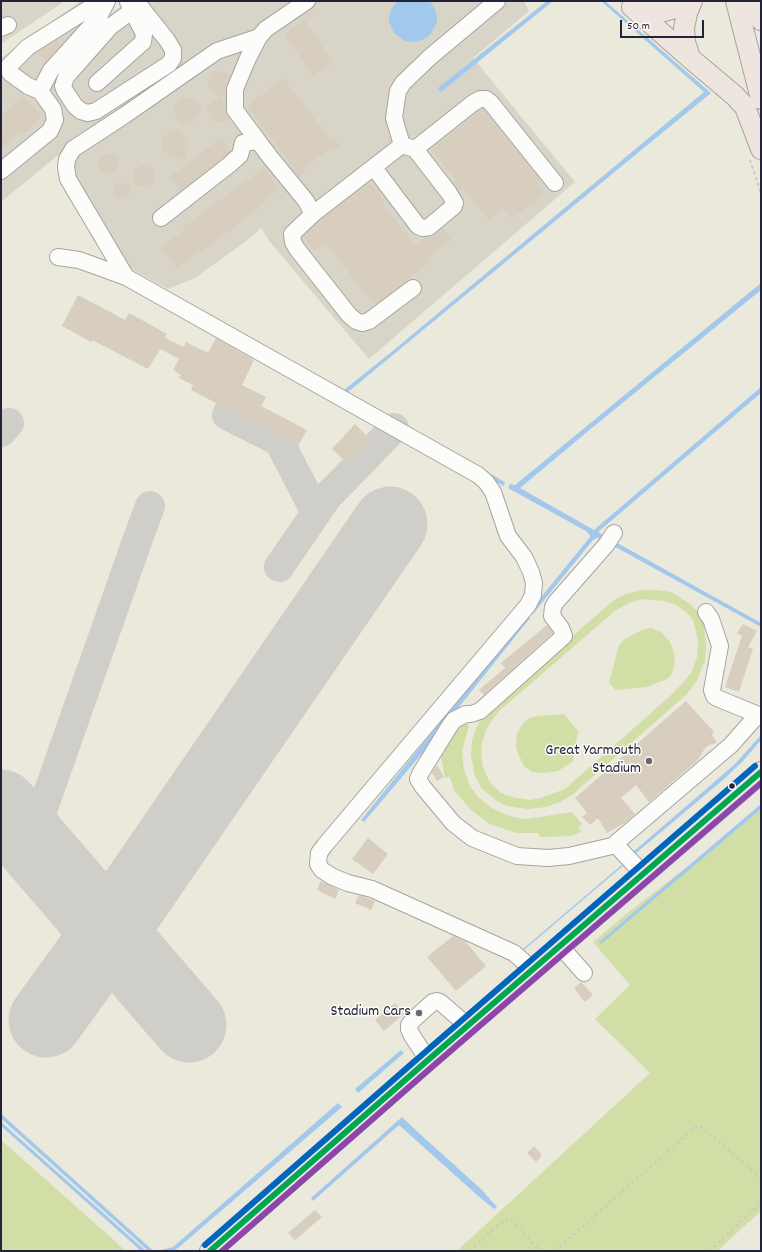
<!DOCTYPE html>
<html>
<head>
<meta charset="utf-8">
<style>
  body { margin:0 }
  #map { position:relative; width:762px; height:1252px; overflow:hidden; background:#ebe8dc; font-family:Dekko,sans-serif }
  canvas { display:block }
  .frame { position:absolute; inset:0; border:2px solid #22223b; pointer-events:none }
  .scale { position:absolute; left:620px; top:20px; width:84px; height:18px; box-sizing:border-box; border:2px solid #22223b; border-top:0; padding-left:5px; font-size:12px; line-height:14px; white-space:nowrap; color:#22223b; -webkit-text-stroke:3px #fdfcf7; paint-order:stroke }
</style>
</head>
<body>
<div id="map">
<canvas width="762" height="1252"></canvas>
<div class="frame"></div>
<div class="scale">50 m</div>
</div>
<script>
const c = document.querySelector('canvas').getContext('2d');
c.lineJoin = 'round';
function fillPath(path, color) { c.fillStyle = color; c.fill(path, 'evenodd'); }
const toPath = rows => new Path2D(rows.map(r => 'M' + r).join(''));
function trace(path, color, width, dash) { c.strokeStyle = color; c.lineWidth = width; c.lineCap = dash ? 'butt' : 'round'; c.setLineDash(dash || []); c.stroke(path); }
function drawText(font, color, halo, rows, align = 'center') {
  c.font = font + ' Dekko,sans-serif'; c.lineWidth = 3; c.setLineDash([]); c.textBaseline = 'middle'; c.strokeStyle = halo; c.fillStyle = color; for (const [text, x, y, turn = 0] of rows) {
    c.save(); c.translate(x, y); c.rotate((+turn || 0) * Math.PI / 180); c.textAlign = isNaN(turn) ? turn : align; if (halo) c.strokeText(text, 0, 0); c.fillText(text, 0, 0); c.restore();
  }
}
fillPath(toPath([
  [1,1,65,1,1,44],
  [81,1,87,1,104,21,114,11,130,1,524,1,529,11,473,58,575,182,369,359,270,242,261,228,250,238,195,278,168,289,104,254,63,151,1,202,1,58]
]), '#d8d4c8');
fillPath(toPath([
  [643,590,656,590,671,592,690,604,698,612,704,624,706,646,705,661,697,680,687,694,572,795,560,802,546,807,528,809,507,806,497,801,482,789,475,776,471,755,472,740,478,724,486,712,497,701,613,601,625,594],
  [641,599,664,601,676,605,686,612,693,620,698,641,697,657,692,671,684,682,669,697,565,789,541,798,530,800,512,797,501,793,493,786,489,781,483,767,481,754,482,743,486,730,492,720,499,711,616,610,629,603],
  [651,628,662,633,670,642,675,656,673,670,671,675,667,679,647,687,616,690,609,683,619,645,625,639,642,630],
  [564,714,578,731,573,759,572,762,558,771,543,773,532,772,524,766,517,751,516,746,517,734,522,725,529,718,538,716],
  [459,720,469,725,462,752,464,770,470,786,478,797,493,809,504,814,513,817,527,819,572,812,582,824,578,828,582,831,572,836,540,837,538,833,516,833,490,824,471,810,454,790,450,777,445,778,441,756,445,752,440,748],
  [761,809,761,1211,717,1251,457,1251,650,1073,595,1019,630,985,593,942,624,916],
  [1,1140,115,1241,125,1251,1,1251]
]), '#d1dea6');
fillPath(toPath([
  [397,1,429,1,432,4,437,15,437,21,432,32,428,37,423,40,411,42,405,41,394,33,389,22,389,16,391,10],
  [547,1,553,1,441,92,438,88],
  [601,1,605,1,711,93,640,151,348,392,349,395,505,482,504,486,351,402,337,389,344,390,389,354,704,92],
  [761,283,761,290,593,427,520,488,594,530,761,387,761,393,598,532,609,538,607,542,597,538,593,540,532,615,529,612,590,537,590,535,586,531,508,488,510,484,515,485],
  [612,540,761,623,761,627,610,544],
  [527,615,530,618,424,751,364,822,361,820],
  [761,735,761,740,743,761,724,779,635,854,633,852,734,765],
  [761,804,761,809,601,944,599,942],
  [624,863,624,865,524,950,523,949],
  [401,1050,404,1053,358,1093,355,1089],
  [338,1103,342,1107,178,1248,172,1251,161,1250,173,1247],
  [402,1117,421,1135,482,1190,497,1207,494,1209,477,1195,399,1125,313,1201,311,1198],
  [1,1122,9,1129,146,1251,141,1251,10,1134,1,1126]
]), '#a2c8ec');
trace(toPath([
  [1,1116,151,1251]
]), '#a2c8ec', 3.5);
trace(toPath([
  [227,415,279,441,316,513],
  [1,432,9,423],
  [279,567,327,497,394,428],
  [31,842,135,547,150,506]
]), '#d0cec8', 30);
trace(toPath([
  [1,807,189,1025],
  [46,1020,109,933,390,524]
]), '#d0cec8', 75);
fillPath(toPath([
  [305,20,333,62,313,76,285,34],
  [56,40,61,45,46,61,37,53],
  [217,71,225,73,228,75,229,80,226,86,226,93,221,97,226,101,226,110,229,118,226,121,221,123,215,122,211,119,206,109,219,97,210,90,208,83,210,76,212,73],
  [283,78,332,141,335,138,340,146,332,152,330,148,303,169,306,172,299,177,293,170,294,168,247,106],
  [23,96,42,117,23,134,20,131,1,149,1,116],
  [185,97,194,99,198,102,201,111,194,121,181,126,175,114,174,110,176,102,179,99],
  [483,108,540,179,536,183,545,195,533,204,532,203,511,219,503,208,488,220,463,187,459,190,453,183,456,180,431,149],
  [178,129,186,137,188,141,188,145,184,160,169,156,165,153,162,149,162,144,164,136,167,134],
  [221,138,231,151,181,191,170,177],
  [107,153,114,154,119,160,118,167,114,173,104,173,99,167,98,160,100,157],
  [143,165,150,167,155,173,154,180,150,185,146,187,133,184,134,173,136,170],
  [264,168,279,188,264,201,265,203,200,253,199,251,177,268,161,248,183,231,182,229,247,179,248,181],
  [370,182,385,201,382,203,415,245,425,237,435,234,443,228,451,239,426,259,429,263,374,305,325,242,314,251,303,236,319,221],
  [116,183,123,183,131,186,129,195,125,199,120,200,115,197,113,191],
  [78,295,125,320,129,313,167,334,165,338,184,347,186,342,208,353,216,338,254,360,242,385,266,397,261,406,307,430,298,446,191,390,193,385,179,378,181,375,173,370,179,359,160,349,148,369,92,340,91,342,62,326],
  [355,424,370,439,347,463,332,449],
  [743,624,757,631,748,647,753,649,739,692,725,687,742,636,737,633],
  [547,625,553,633,484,695,479,690,505,668,501,663],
  [686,701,714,732,712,735,717,743,709,745,705,748,698,760,649,802,636,785,621,798,635,814,626,822,607,833,598,818,590,825,582,817,587,813,575,798],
  [437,765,444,777,437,781,432,773],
  [368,838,388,854,373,874,352,859],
  [321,881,339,890,335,899,317,890],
  [359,895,375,901,371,910,355,903],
  [453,936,465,941,486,966,456,991,427,957],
  [581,982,593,995,585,1002,574,988],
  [395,1003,404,1014,384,1031,375,1020],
  [534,1146,542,1155,536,1162,527,1153],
  [315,1210,322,1217,295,1240,288,1233]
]), '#d7cebf');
const minor = toPath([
  [101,1,28,47,8,67,10,73,28,86,40,91,51,70,99,17,107,1],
  [133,10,111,26,66,77,63,86,65,91,75,106,81,111,88,113,96,111,169,64,173,58,173,50,167,40,136,1],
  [1,28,8,25],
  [97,83,143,42,144,34,128,2],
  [258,141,270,157,306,201,313,214,402,145,394,118,398,91,403,83,430,57,497,1],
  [415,149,473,103,480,99,486,99,491,103,555,183],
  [374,168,418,226,423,228,429,227,454,206,455,203,449,193,415,149,402,145],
  [1,171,50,131,55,120,53,109,40,91],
  [313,214,292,234,293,242,297,249,349,315,356,321,362,323,369,321,413,288],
  [161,218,229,165,240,155,243,143,258,141,235,110,235,89,248,58,259,37,266,29,307,1],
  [58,257,79,260,126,277,478,475,486,482,493,492,508,536,524,557,531,572,534,583,533,595,528,605,325,845,319,853,318,864,322,870,333,877,348,883,372,889,514,953,533,970],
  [126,277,68,179,66,167,67,159,73,149,125,115,217,51,259,37],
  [614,533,606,545,556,602,553,607,552,616,561,628,564,636,480,711,471,714,466,714,454,720,449,727,420,774,418,779,423,787,453,823,472,838,517,856,548,858,569,856,616,845],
  [706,612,711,619,720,646,712,690,714,696,717,698,761,716],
  [644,875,616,845,617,842,731,745,754,719,761,716],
  [561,947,584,973],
  [428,1060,411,1034,409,1029,409,1025,413,1020,433,1002,437,1001,440,1002,468,1026]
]);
const major = toPath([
  [736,1,761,99],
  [756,1,761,20],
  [632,7,690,58,735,96,745,107,761,149],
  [632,7,645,11,661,12,675,8,690,1],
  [690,58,685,42,684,28,687,13,692,1],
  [210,1251,428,1060,753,780,761,772]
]);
trace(minor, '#a5a4a0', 18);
trace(major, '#a5a4a0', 22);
trace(toPath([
  [750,160,761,193],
  [469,1251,504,1220,507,1219,511,1220,540,1251],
  [555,1251,694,1128,699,1126,703,1128,761,1178],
  [709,1251,761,1203]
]), '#cac9c8', 2, [3, 3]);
trace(minor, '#fcfcfa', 16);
trace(major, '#eee6de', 20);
trace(toPath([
  [210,1251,428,1060,761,772]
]), '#00a651', 6);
trace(toPath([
  [222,1251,433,1066,761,783]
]), '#8e44ad', 6);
trace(toPath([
  [205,1245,423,1054,755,766]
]), '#0065bd', 6);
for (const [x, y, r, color] of [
  [649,761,4,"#686773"],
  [732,786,3.5,"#22223b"],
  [419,1013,4,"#686773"]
]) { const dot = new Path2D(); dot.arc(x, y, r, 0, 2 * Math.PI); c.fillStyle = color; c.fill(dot); trace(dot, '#fdfcf7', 1.5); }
drawText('16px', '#22223b', '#fdfcf7', [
  ["Great Yarmouth",641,752],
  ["Stadium",641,770],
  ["Stadium Cars",411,1013]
], 'right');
</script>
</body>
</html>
